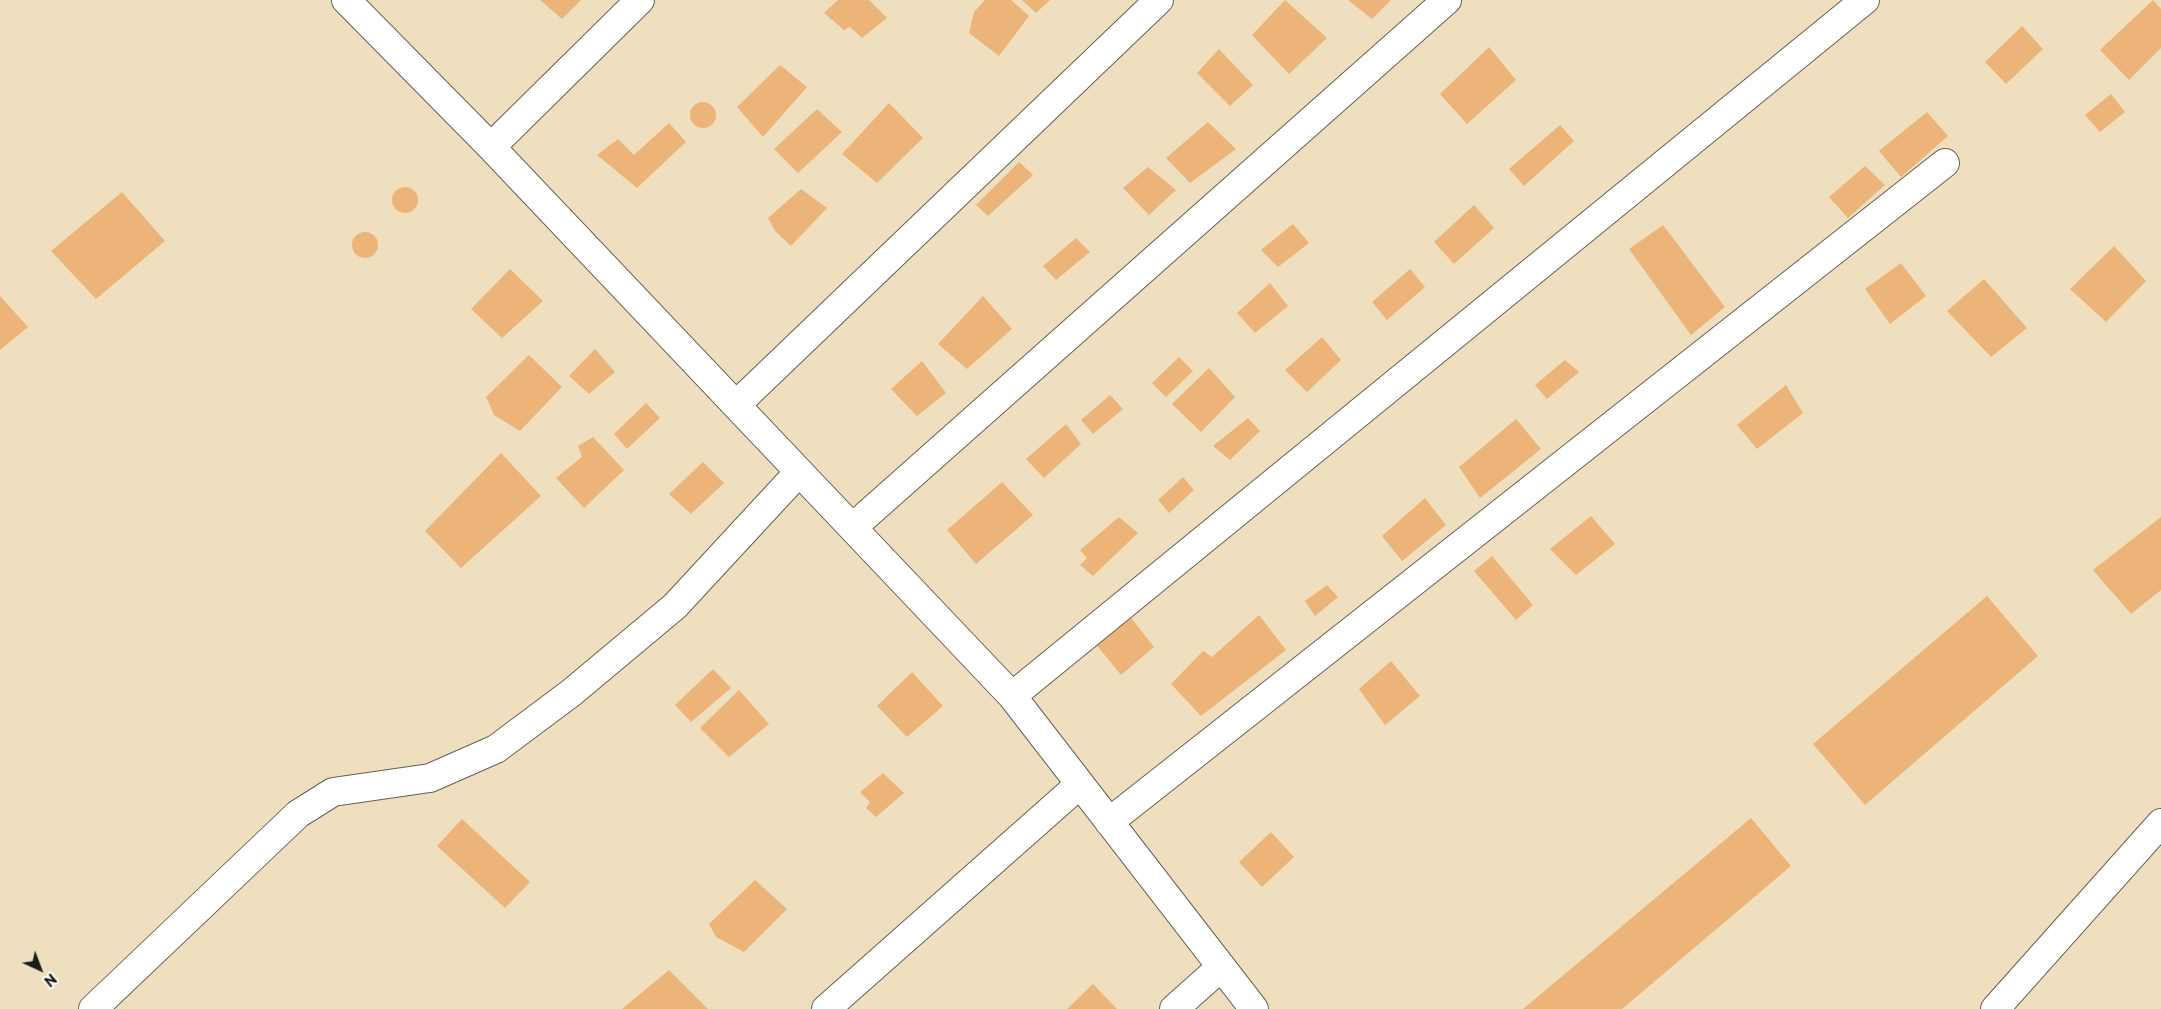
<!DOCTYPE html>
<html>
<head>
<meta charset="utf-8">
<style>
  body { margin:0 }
  #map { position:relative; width:2161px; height:1009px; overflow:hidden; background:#efdfbf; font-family:"Playpen Sans",sans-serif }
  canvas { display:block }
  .north { position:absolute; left:15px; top:944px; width:50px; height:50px; -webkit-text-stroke:4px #fdfcf7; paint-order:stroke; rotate:137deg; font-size:14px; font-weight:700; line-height:20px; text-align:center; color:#1c1c1c }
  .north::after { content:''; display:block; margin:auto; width:18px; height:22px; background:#1c1c1c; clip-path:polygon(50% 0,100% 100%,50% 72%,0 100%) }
</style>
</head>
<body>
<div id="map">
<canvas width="2161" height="1009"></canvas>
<div class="north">N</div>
</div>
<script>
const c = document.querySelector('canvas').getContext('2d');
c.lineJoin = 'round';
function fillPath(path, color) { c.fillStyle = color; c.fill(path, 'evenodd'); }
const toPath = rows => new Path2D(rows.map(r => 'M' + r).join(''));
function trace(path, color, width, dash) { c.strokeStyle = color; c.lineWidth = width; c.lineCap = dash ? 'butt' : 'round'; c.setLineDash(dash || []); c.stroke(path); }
fillPath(toPath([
  [540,0,581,0,562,19],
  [838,0,869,0,887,18,862,38,850,27,844,30,824,13],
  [985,0,1011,0,1029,16,999,56,969,33,974,12],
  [1022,0,1050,0,1036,13],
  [1285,0,1327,38,1289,74,1252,35],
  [1348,0,1391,0,1372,19],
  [2153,0,2161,9,2161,48,2129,80,2100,50],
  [2022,26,2043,49,2006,84,1985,62],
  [1489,47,1516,80,1467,124,1440,94],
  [1219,49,1253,85,1230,106,1197,73],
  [780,65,807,87,763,137,737,107],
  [2111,94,2125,112,2100,132,2085,115],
  '690 115a13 13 0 1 1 26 0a13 13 0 1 1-26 0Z',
  [889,103,923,138,877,183,842,154],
  [817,109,842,132,798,173,774,149],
  [1927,112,1948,136,1901,177,1879,151],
  [1208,122,1236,149,1190,183,1166,158],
  [669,123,686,142,637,188,597,155,618,139,634,155],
  [1560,125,1574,141,1524,186,1509,169],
  [1019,162,1033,175,988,216,976,205],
  [1865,166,1885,185,1848,218,1829,197],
  [1148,167,1176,190,1149,215,1123,188],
  '392 200a13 13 0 1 1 26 0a13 13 0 1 1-26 0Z',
  [801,189,827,208,791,246,775,231,768,218],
  [122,192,165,241,96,299,51,251],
  [1474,205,1494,228,1454,264,1434,242],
  [1293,224,1309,243,1278,267,1261,250],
  [1663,225,1725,307,1691,335,1629,249],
  '352 245a13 13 0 1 1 26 0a13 13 0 1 1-26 0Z',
  [1076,238,1090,252,1056,280,1043,266],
  [2114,246,2146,281,2106,322,2070,289],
  [1901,263,1926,296,1890,324,1865,289],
  [510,269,543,301,502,338,471,309],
  [1410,269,1425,287,1387,320,1372,302],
  [1984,279,2027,328,1991,357,1947,311],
  [1270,283,1288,306,1255,333,1237,313],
  [0,296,28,327,0,350],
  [983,296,1012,329,967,369,938,344],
  [1322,337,1341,360,1307,392,1285,370],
  [595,349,615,372,589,394,569,376],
  [529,355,562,387,520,431,494,415,486,397],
  [1179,357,1193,371,1166,397,1152,383],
  [1565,360,1579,372,1547,399,1535,385],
  [922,361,946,393,917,416,891,389],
  [1209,368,1235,397,1201,432,1172,404],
  [1786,385,1803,413,1757,449,1737,425],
  [1110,395,1123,409,1093,434,1081,420],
  [646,403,660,418,627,449,614,434],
  [1248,418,1260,431,1230,460,1213,446],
  [1516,419,1541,449,1480,498,1459,467],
  [1066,424,1081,444,1044,478,1026,459],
  [593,437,624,470,584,508,556,478,582,457,578,446],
  [501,453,541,496,461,568,425,531],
  [703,462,724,483,691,514,669,494],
  [1183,477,1194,490,1169,513,1158,500],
  [1002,482,1033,515,976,564,947,530],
  [1425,498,1446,525,1402,561,1382,536],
  [1591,516,1615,544,1576,575,1550,549],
  [1119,517,1138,533,1093,576,1080,565,1087,558,1080,550],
  [2161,517,2161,590,2131,614,2093,570],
  [1492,556,1533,605,1516,620,1474,571],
  [1327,585,1338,597,1315,616,1305,601],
  [1987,596,2038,656,1865,805,1813,744],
  [1128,614,1154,647,1121,675,1094,642],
  [1259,615,1286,650,1201,716,1171,684,1203,651,1212,657],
  [1391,661,1420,696,1385,725,1359,689],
  [713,669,731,688,691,722,675,705],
  [912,672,943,706,907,737,877,706],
  [739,690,769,724,729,757,700,728],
  [883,773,904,793,876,817,866,808,870,802,860,792],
  [1751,818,1791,866,1622,1009,1523,1009],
  [462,819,530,882,505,908,437,846],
  [1271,832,1294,857,1262,887,1239,862],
  [755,880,787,909,744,952,716,937,709,924],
  [669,970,708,1009,622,1009],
  [1093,984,1117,1009,1067,1009]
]), '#ecb478');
const street = toPath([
  [346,0,491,147,1012,696,1254,1009],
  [491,147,640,0],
  [736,405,1159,0],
  [853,527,1447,0],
  [1012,696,1865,0],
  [1109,822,1945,163],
  [93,1009,298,814,333,792,430,778,496,749,571,693,675,606,799,472],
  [826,1009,1079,785],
  [1174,1009,1221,967],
  [1995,1009,2161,823]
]);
trace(street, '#666055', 30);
trace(street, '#fff', 28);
</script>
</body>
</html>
